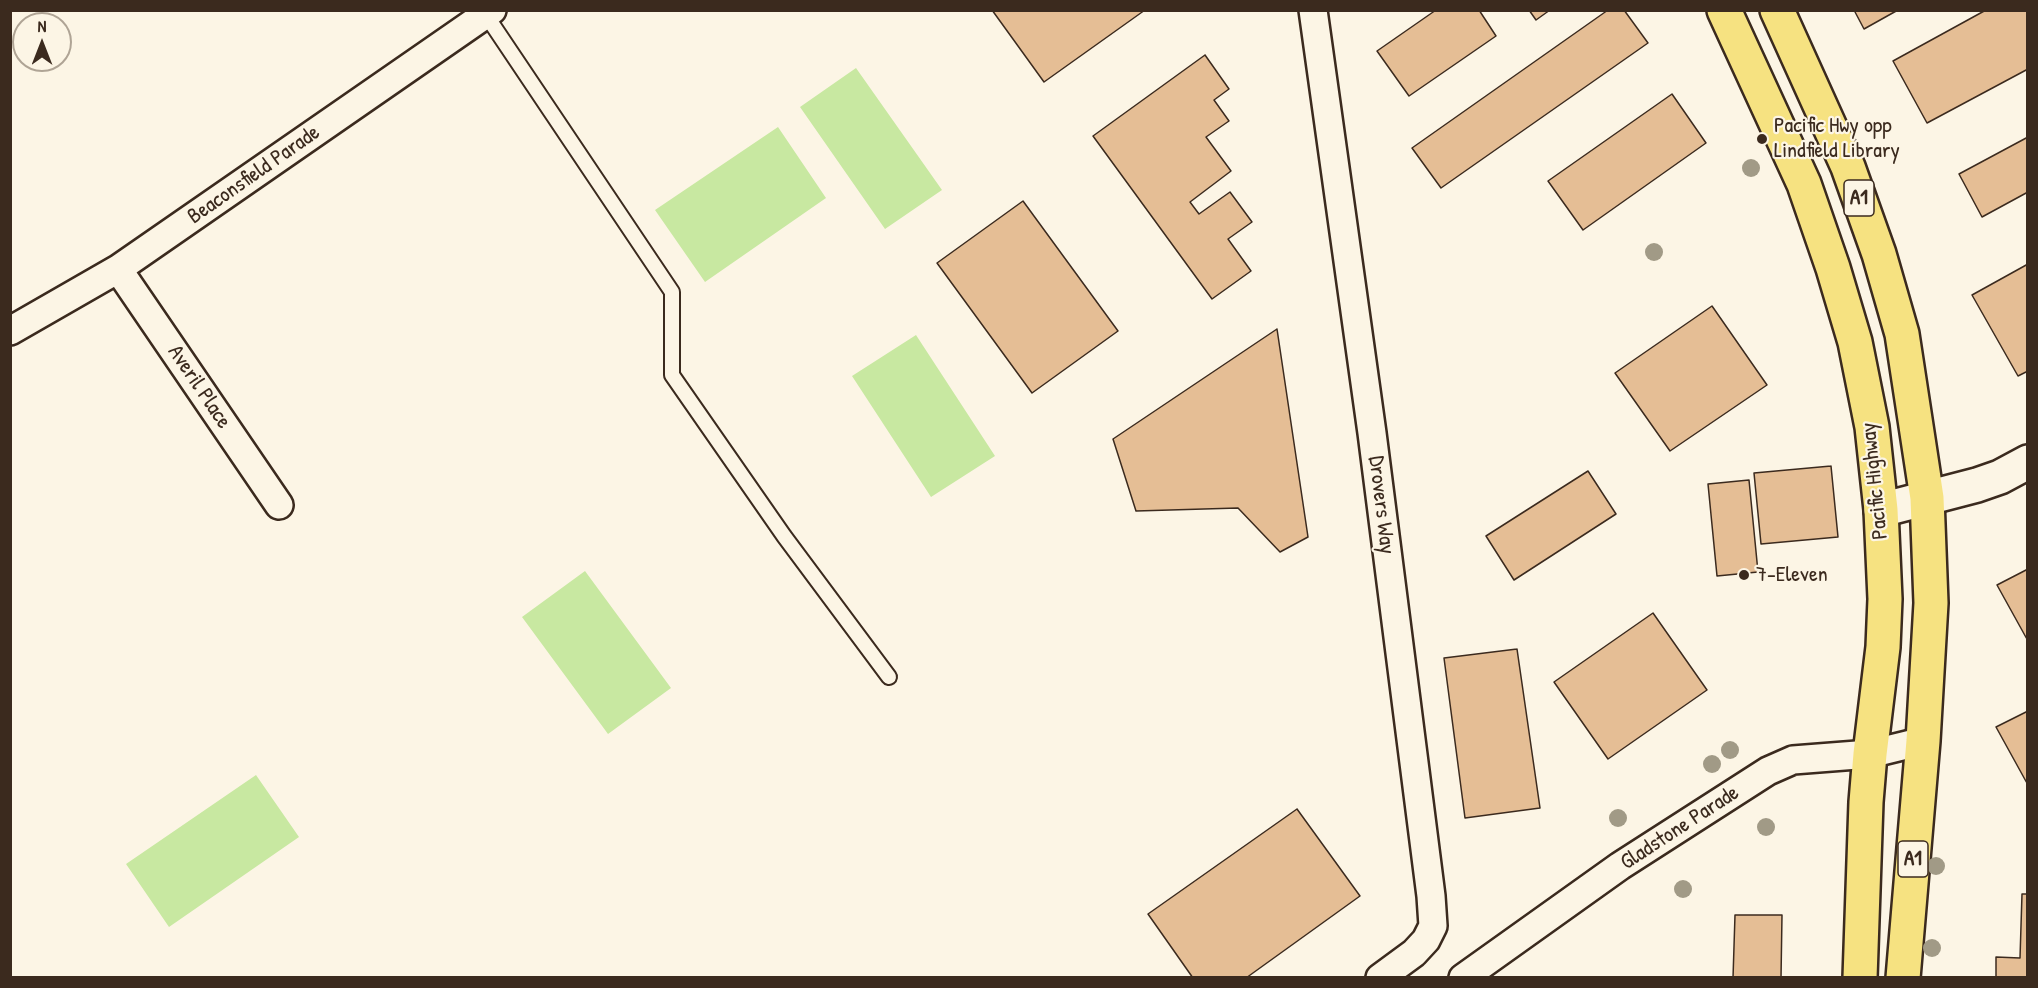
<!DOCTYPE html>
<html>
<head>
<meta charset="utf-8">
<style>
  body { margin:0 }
  #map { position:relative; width:2038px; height:988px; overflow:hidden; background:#fcf5e5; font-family:"Patrick Hand",sans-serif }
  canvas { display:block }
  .frame { position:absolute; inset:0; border:12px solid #3b2a1e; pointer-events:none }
  .north { position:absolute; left:12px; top:12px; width:60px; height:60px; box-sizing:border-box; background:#fcf5e5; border:2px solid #afa495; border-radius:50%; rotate:0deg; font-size:16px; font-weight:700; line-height:24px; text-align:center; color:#3b2a1e }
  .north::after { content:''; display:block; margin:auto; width:21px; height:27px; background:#3b2a1e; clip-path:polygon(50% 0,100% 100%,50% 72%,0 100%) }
</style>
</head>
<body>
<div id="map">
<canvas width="2038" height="988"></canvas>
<div class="frame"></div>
<div class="north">N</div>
</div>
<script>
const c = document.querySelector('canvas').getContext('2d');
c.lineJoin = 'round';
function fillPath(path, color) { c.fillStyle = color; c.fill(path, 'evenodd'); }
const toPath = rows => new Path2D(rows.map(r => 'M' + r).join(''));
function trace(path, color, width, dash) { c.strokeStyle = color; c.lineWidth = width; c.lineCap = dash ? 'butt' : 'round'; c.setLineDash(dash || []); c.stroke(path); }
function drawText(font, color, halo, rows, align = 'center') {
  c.font = font + ' "Patrick Hand",sans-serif'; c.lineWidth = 4.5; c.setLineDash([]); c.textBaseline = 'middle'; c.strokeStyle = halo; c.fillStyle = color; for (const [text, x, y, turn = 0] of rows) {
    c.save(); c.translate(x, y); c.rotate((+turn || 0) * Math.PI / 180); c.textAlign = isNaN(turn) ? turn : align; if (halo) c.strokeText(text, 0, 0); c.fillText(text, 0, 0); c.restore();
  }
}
fillPath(toPath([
  [856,68,942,190,885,229,800,107],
  [778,127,826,198,705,282,655,210],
  [916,335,995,456,931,497,852,376],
  [585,571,671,688,608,734,522,617],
  [256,775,299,837,169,927,126,864]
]), '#c8e8a1');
const building = toPath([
  [992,10,1145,10,1044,82,992,10],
  [1436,10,1479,10,1496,36,1409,96,1377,51,1436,10],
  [1529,10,1550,10,1536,20,1529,10],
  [1608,10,1624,10,1648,43,1441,188,1412,148,1608,10],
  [1854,10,1898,10,1864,29,1854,10],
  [1986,10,2028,10,2028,69,1927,123,1893,61,1986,10],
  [1205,55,1229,89,1214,100,1229,121,1206,137,1231,171,1190,202,1199,214,1230,192,1252,222,1228,239,1251,271,1212,299,1093,136,1205,55],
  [1672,94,1706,143,1583,230,1548,181,1672,94],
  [2028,137,2028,192,1982,217,1959,174,2028,137],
  [1023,201,1118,331,1032,393,937,263,1023,201],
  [2028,264,2028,371,2018,376,1972,295,2028,264],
  [1712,306,1767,385,1670,451,1615,373,1712,306],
  [1277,329,1308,537,1280,552,1238,508,1136,511,1113,439,1277,329],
  [1831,466,1838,537,1761,544,1754,473,1831,466],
  [1588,471,1616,514,1514,580,1486,536,1588,471],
  [1749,480,1758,572,1717,576,1708,484,1749,480],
  [2028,569,2028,641,1997,585,2028,569],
  [1653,613,1707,690,1608,759,1554,682,1653,613],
  [1517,649,1540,808,1465,818,1444,658,1517,649],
  [2028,711,2028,785,1996,727,2028,711],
  [1297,809,1360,896,1246,978,1193,978,1148,914,1297,809],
  [2022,894,2028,894,2028,978,1996,978,1996,957,2020,958,2022,894],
  [1735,915,1782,915,1781,978,1733,978,1735,915]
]);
fillPath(building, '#e5be95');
trace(building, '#3b2a1e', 1.5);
const service = toPath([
  [486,15,672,292,672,375,784,536,889,677]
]);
const minor = toPath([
  [1313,10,1372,433,1431,896,1433,926,1426,940,1414,953,1380,978],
  [118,269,279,505],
  [10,331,118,269,492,10],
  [1463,978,1620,866,1768,771,1793,760,1870,754,1923,741]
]);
const tertiary = toPath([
  [1881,510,1977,485,2000,477,2028,462]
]);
const trunk = toPath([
  [1724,10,1804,184,1833,268,1855,342,1872,427,1881,510,1885,599,1883,647,1870,754,1866,802,1860,978],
  [1777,10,1848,167,1879,254,1902,334,1927,498,1931,603,1923,741,1903,978]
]);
trace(service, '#3b2a1e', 18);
trace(minor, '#3b2a1e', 32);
trace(tertiary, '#3b2a1e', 38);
trace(trunk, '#3b2a1e', 38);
trace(service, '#fcf5e5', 14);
trace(minor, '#fcf5e5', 27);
trace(tertiary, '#fcf5e5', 33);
trace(trunk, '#f6e281', 33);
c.fillStyle = '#a19a86';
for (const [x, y] of [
  [1751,168],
  [1654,252],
  [1730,750],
  [1712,764],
  [1618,818],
  [1766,827],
  [1936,866],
  [1683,889],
  [1932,948]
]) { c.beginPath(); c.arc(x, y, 9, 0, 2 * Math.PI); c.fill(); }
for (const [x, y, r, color] of [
  [1762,139,6,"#3b2a1e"],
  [1744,575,6,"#3b2a1e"]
]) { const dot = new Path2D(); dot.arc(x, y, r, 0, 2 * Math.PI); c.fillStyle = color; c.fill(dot); trace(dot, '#fcf5e5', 2); }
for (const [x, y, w] of [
  [1859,198,30],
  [1913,859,30]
]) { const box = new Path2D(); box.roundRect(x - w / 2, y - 18, w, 36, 4.5); c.fillStyle = '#fcf5e5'; c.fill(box); trace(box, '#3b2a1e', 1.5); }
drawText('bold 21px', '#3b2a1e', null, [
  ["A1",1859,198],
  ["A1",1913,859]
]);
drawText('22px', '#3b2a1e', '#fcf5e5', [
  ["Pacific Hwy opp",1774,126],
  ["Lindfield Library",1774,151],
  ["7-Eleven",1756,575]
], 'left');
drawText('22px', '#3b2a1e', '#fcf5e5', [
  ["Beaconsfield Parade",254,175,-35],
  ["Averil Place",199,387,56],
  ["Pacific Highway",1875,481,-96],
  ["Drovers Way",1381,505,83],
  ["Gladstone Parade",1680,828,-33]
]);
</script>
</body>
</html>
